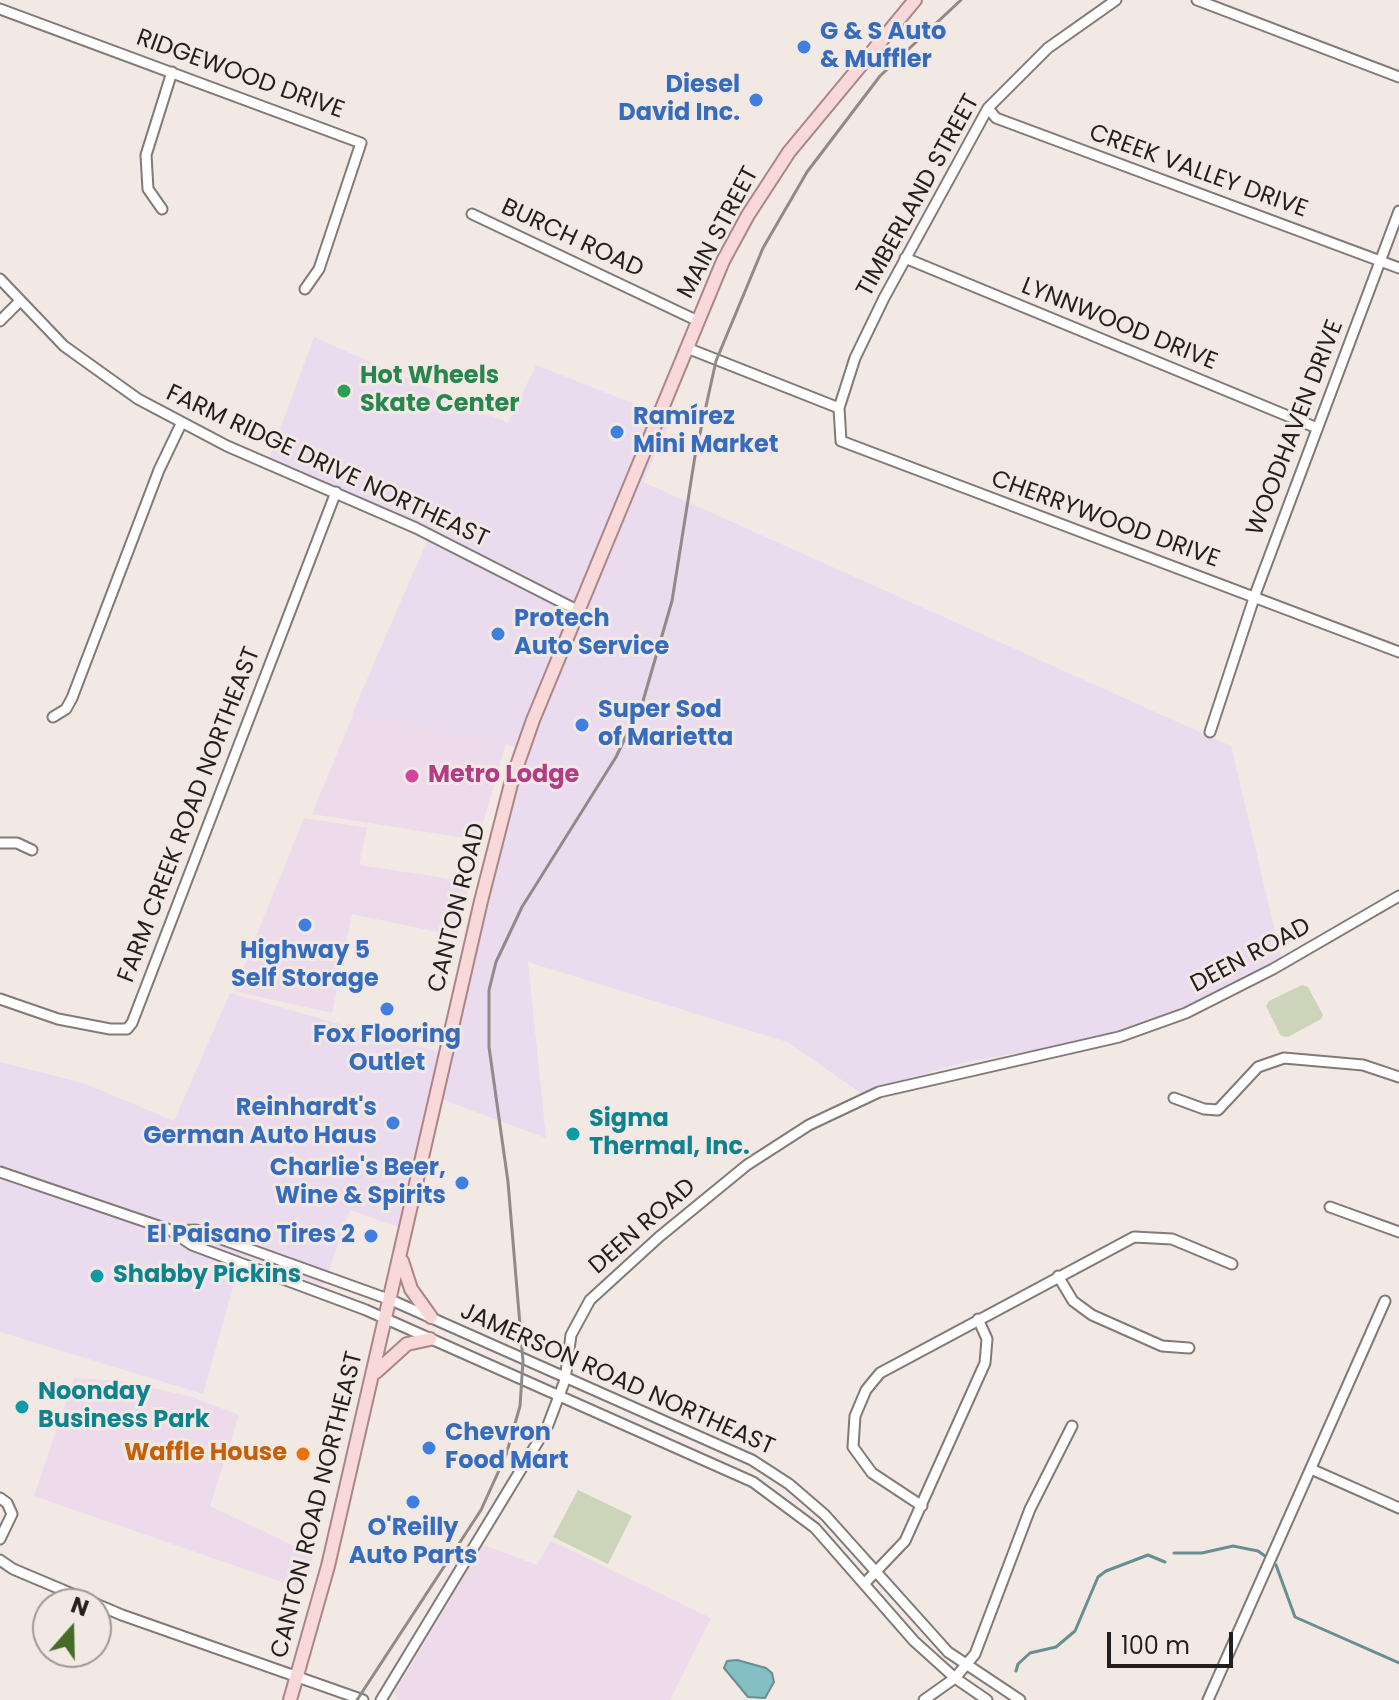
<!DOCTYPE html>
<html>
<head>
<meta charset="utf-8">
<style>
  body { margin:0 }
  #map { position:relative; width:1399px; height:1700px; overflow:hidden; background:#f2e9e5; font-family:Poppins,sans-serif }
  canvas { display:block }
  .north { position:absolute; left:32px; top:1588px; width:80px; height:80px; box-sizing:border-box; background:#f2e9e5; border:2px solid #9f9895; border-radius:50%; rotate:20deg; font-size:22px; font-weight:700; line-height:32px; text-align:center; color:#221f1e }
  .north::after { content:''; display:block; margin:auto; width:28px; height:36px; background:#466d27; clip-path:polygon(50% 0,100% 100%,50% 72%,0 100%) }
  .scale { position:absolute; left:1107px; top:1632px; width:126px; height:36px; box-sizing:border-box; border:4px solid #221f1e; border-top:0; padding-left:10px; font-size:24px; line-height:28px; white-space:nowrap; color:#221f1e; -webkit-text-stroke:6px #f2e9e5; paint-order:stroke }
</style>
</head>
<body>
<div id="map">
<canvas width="1399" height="1700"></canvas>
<div class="north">N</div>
<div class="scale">100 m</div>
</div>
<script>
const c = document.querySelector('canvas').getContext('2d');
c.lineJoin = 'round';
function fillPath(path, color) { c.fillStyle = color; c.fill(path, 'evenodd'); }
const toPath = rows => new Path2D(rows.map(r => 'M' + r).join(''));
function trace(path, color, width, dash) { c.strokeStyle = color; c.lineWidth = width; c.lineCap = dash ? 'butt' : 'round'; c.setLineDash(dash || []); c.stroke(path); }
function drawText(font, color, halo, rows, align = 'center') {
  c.font = font + ' Poppins,sans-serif'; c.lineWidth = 6; c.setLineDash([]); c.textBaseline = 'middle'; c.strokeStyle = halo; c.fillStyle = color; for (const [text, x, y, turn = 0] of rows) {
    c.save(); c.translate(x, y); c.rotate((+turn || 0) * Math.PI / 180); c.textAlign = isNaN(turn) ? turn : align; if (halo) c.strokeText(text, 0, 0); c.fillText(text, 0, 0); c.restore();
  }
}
fillPath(toPath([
  [354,713,507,739,478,840,312,814],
  [304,818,367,828,359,865,470,882,456,936,352,914,332,1013,234,991],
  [74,1378,123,1381,192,1397,239,1415,210,1506,313,1555,305,1590,34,1496],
  [551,1541,711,1618,670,1700,398,1700,394,1693,483,1545,537,1565]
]), '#eddaeb');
fillPath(toPath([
  [314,337,508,423,536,365,672,419,643,482,1231,746,1284,969,1125,1034,961,1063,861,1093,787,1042,528,962,546,1138,441,1099,407,1230,350,1210,323,1286,242,1255,203,1394,0,1332,0,1062,86,1084,174,1121,230,993,446,1054,521,748,352,714,431,532,405,517,268,462]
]), '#eadbee');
fillPath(toPath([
  [1302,985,1308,987,1323,1015,1321,1019,1288,1037,1281,1036,1266,1006,1269,1001],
  [578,1490,632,1516,608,1564,553,1537]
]), '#ccd4b9');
const water = toPath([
  [737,1660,766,1668,772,1673,774,1682,765,1698,748,1697,724,1668,727,1661,737,1660]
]);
fillPath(water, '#85bfc3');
trace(water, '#678f92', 2);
trace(toPath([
  [1174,1553,1202,1553,1233,1546,1258,1551,1265,1556],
  [1276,1565,1295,1617,1399,1663],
  [1016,1671,1018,1664,1030,1653,1056,1647,1075,1631,1098,1577,1106,1571,1148,1555,1165,1562]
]), '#678f92', 3);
const minor = toPath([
  [1116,0,1048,48,988,108,884,298,855,358,839,408,841,441,1399,652],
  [1197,0,1399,77],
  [0,9,361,143,319,269,305,289],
  [988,108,996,118,1399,268],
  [162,209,148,189,146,155,172,72],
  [472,214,698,321],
  [905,258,1317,428],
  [0,279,64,346,138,399,227,446,416,528,577,610],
  [0,321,20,301],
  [687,348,839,408],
  [53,717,66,709,72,698,159,470,181,424],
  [1210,732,1256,592,1399,211],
  [0,843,17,843,32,850],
  [0,999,58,1019,110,1029,127,1029,132,1023,336,492],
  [1174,1098,1204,1109,1218,1110,1258,1067,1284,1058,1363,1065,1399,1077],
  [0,1172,170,1230,192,1245,366,1310,753,1482,815,1528,914,1641,955,1678,987,1700],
  [1330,1207,1399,1232],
  [172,1231,196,1230,391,1300,752,1460,789,1484,825,1515,948,1652,1020,1700],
  [1058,1276,1073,1301,1092,1315,1162,1346,1189,1348],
  [1311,1469,1399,1508],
  [0,1498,7,1503,12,1514,0,1539],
  [922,1506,872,1473,853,1447,855,1416,866,1390,880,1373,1134,1237,1172,1239,1232,1264],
  [0,1560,13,1569,122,1615,363,1700],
  [864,1584,905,1541,985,1363,987,1339,978,1319],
  [381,1700,548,1425,565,1380,571,1335,590,1300,659,1237,747,1165,809,1125,879,1092,1119,1037,1186,1013,1273,969,1399,896],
  [924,1700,955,1678,975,1654,1030,1509,1072,1426],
  [1208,1700,1385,1301]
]);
const major = toPath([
  [402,1261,411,1289,431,1317],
  [376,1372,407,1344,430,1339],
  [290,1700,328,1566,481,901,512,780,533,720,723,261,748,215,789,152,915,0]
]);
trace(minor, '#827a77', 13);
trace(major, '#aa8686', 16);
trace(minor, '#fff', 9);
trace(major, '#f8d8d8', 12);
trace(toPath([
  [357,1700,481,1510,506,1455,520,1406,523,1361,508,1182,489,1047,489,990,496,962,522,907,616,757,643,701,672,601,695,456,716,361,763,248,807,172,880,76,961,0]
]), '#908a88', 3);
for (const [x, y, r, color] of [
  [804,47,8,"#3f7fe0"],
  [756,100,8,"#3f7fe0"],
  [344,391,8,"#2e9e5b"],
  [617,432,8,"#3f7fe0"],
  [498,634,8,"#3f7fe0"],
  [582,725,8,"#3f7fe0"],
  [412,776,8,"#d1479c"],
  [305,925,8,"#3f7fe0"],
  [387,1009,8,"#3f7fe0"],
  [393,1123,8,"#3f7fe0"],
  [573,1134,8,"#0f9aa8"],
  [462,1183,8,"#3f7fe0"],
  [371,1236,8,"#3f7fe0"],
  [97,1276,8,"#0f9aa8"],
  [22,1407,8,"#0f9aa8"],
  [429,1448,8,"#3f7fe0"],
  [303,1454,8,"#e8710a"],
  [413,1502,8,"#3f7fe0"]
]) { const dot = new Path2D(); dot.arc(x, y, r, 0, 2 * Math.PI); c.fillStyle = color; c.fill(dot); trace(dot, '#f2e9e5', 3); }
drawText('bold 24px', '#366cbe', '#f2e9e5', [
  ["G & S Auto",820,33],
  ["& Muffler",820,61],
  ["Diesel",740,86,"right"],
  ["David Inc.",740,114,"right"],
  ["Ramírez",633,418],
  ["Mini Market",633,446],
  ["Protech",514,620],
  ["Auto Service",514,648],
  ["Super Sod",598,711],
  ["of Marietta",598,739],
  ["Highway 5",305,952,"center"],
  ["Self Storage",305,980,"center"],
  ["Fox Flooring",387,1036,"center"],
  ["Outlet",387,1064,"center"],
  ["Reinhardt's",377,1109,"right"],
  ["German Auto Haus",377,1137,"right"],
  ["Charlie's Beer,",446,1169,"right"],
  ["Wine & Spirits",446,1197,"right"],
  ["El Paisano Tires 2",355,1236,"right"],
  ["Chevron",445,1434],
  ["Food Mart",445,1462],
  ["O'Reilly",413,1529,"center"],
  ["Auto Parts",413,1557,"center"]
], 'left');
drawText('24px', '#221f1e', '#f2e9e5', [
  ["RIDGEWOOD DRIVE",240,75,20],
  ["CREEK VALLEY DRIVE",1198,172,20],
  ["TIMBERLAND STREET",919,196,-61],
  ["MAIN STREET",719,233,-62],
  ["BURCH ROAD",572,239,25],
  ["LYNNWOOD DRIVE",1119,325,22],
  ["WOODHAVEN DRIVE",1296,428,-69],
  ["FARM RIDGE DRIVE NORTHEAST",327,467,25],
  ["CHERRYWOOD DRIVE",1105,520,20],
  ["FARM CREEK ROAD NORTHEAST",190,815,-69],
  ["CANTON ROAD",458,908,-76],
  ["DEEN ROAD",1251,956,-28],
  ["DEEN ROAD",643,1227,-41],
  ["JAMERSON ROAD NORTHEAST",617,1380,24],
  ["CANTON ROAD NORTHEAST",318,1505,-76]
]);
drawText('bold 24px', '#27864d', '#f2e9e5', [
  ["Hot Wheels",360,377],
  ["Skate Center",360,405]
], 'left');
drawText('bold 24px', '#b23c85', '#f2e9e5', [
  ["Metro Lodge",428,776]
], 'left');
drawText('bold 24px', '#0d838f', '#f2e9e5', [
  ["Sigma",589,1120],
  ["Thermal, Inc.",589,1148],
  ["Shabby Pickins",113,1276],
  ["Noonday",38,1393],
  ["Business Park",38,1421]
], 'left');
drawText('bold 24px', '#c56008', '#f2e9e5', [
  ["Waffle House",287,1454]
], 'right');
</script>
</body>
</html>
